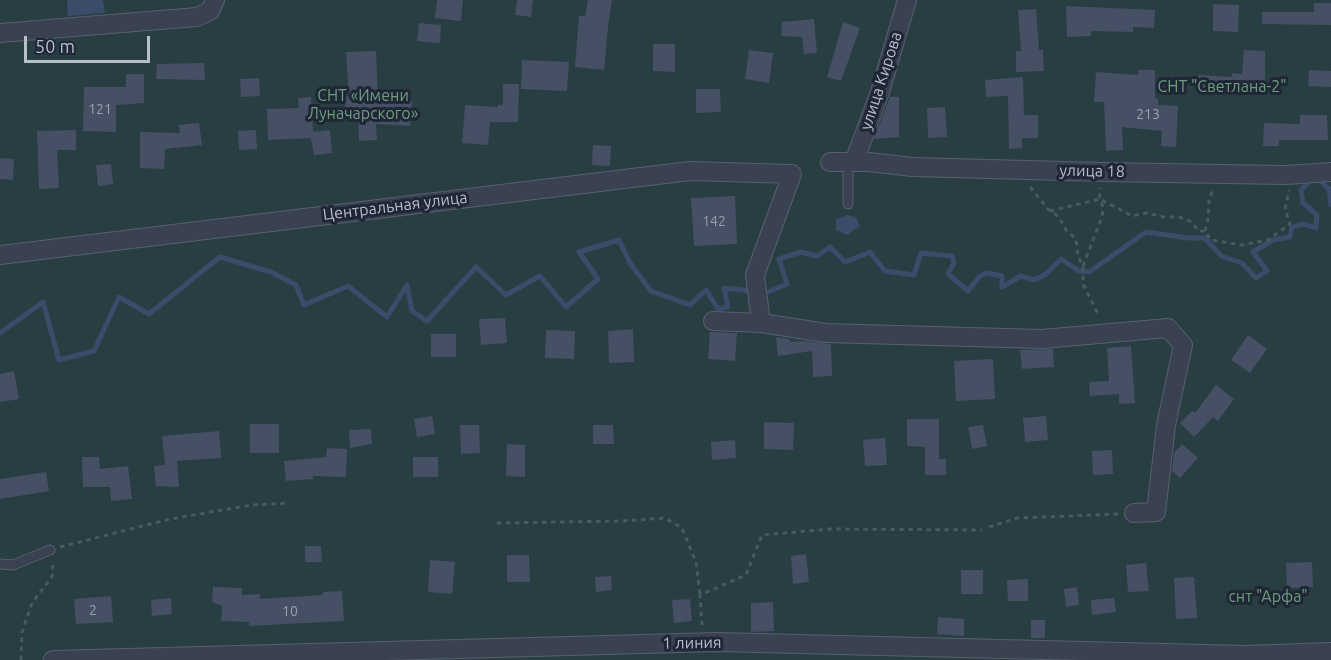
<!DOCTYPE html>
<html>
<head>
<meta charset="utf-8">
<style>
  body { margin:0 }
  #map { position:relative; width:1331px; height:660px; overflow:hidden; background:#263042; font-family:Ubuntu,sans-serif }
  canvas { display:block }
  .scale { position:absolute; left:24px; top:36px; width:126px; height:27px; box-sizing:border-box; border:3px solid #b7becc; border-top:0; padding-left:8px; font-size:18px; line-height:21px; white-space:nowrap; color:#b7becc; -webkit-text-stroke:4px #1f2737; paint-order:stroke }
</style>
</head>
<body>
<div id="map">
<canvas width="1331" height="660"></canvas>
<div class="scale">50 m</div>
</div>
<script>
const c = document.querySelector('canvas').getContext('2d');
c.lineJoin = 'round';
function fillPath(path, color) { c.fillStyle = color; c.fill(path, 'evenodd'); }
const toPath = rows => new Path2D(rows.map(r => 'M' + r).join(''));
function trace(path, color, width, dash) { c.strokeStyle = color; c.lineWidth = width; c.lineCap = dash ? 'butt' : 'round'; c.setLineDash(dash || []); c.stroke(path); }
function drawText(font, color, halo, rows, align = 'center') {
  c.font = font + ' Ubuntu,sans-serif'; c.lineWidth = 6; c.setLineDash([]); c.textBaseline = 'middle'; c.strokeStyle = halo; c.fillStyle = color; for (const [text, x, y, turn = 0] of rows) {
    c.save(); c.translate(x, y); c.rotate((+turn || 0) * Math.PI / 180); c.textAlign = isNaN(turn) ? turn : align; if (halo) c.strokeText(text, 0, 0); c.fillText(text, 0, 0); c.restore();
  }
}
fillPath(toPath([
  [0,0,1331,0,1331,660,0,660]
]), '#283e43');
fillPath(toPath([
  [67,0,103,0,105,13,68,16],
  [847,215,856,217,860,226,847,235,836,230,836,220]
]), '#3b4c6b');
trace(toPath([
  [768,292,787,284,779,259,801,252,817,256,830,247,845,262,870,252,885,271,914,275,921,253,952,256,954,263,948,274,968,291,980,276,987,273,1002,276,1002,287,1021,276,1034,280,1046,274,1061,259,1079,271,1089,272,1146,232,1189,238,1205,238,1221,256,1242,263,1256,278,1267,271,1253,252,1273,240,1290,237,1292,227,1304,224,1316,228,1317,215,1303,203,1301,190,1310,180,1319,180,1329,189,1331,205],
  [0,333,43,302,59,360,94,351,119,297,149,314,220,257,271,272,296,285,304,305,348,286,387,317,407,285,412,311,427,321,476,267,506,295,540,276,566,307,598,279,579,252,619,240,630,263,651,291,690,305,706,290,718,309,728,307,724,288,752,291]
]), '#3b4c6b', 5);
fillPath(toPath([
  [437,0,463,0,461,21,435,18],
  [517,0,533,0,531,17,515,15],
  [588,0,612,0,608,27,604,70,575,67,579,16,585,16],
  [1314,3,1331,3,1331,25,1262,24,1262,12,1314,12],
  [1213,4,1239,5,1238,32,1213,31],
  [1066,6,1155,10,1154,28,1133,27,1133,32,1091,31,1091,36,1067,37],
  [1036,9,1039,50,1043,50,1044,71,1016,72,1016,51,1021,51,1018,10],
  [814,19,817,53,804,54,802,37,781,36,782,22],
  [843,22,860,28,841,81,827,77],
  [419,23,441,25,440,43,417,41],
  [653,44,675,44,675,72,653,71],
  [749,50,773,53,769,83,745,79],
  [1244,50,1265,51,1265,93,1197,89,1198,75,1232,77,1232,73,1242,74],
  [376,51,378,98,412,100,410,126,376,124,377,140,359,141,358,117,345,117,345,96,349,96,346,52],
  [522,60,569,62,567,91,521,89],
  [204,63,205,80,156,79,157,64],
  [1138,70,1155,70,1155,99,1158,99,1158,105,1178,106,1176,147,1161,146,1162,131,1122,127,1123,150,1106,151,1104,102,1094,102,1096,72,1138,75],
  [1309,70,1331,71,1331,87,1308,86],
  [126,74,144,74,144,103,116,105,116,132,83,131,84,87,126,87],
  [1023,77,1024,115,1038,115,1038,138,1022,138,1022,148,1009,149,1008,96,986,97,985,80],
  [259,78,260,96,241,97,240,79],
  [503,84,519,84,518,122,490,122,488,145,462,143,465,105,498,107,498,105,503,105],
  [696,89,720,89,721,112,696,113],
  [311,97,313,132,330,130,332,153,314,155,311,138,268,140,267,109,299,108,298,98],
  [890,97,899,97,899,137,874,139],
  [945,107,947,137,928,138,927,108],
  [1300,115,1327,115,1328,140,1279,140,1279,146,1263,146,1264,123,1300,124],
  [199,123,202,145,165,149,164,169,140,168,140,132,180,133,179,125],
  [76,130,76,150,57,150,59,188,39,189,37,131],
  [256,130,257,149,239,150,238,131],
  [593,145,611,146,610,166,592,165],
  [0,158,14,159,13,180,0,179],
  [111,164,113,184,98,186,96,165],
  [735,196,737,244,694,246,691,198],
  [505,318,507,343,481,345,479,319],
  [633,329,634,362,609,363,608,331],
  [546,330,575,331,574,359,545,358],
  [710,332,737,333,735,361,708,359],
  [431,334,456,334,456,357,431,357],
  [1248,335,1267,349,1250,373,1231,360],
  [776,337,789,339,790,342,805,341,831,344,832,376,813,377,812,351,778,356],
  [1131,346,1135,403,1119,404,1119,394,1090,396,1089,382,1109,381,1107,348],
  [1053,349,1054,367,1022,369,1020,350],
  [993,359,995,399,956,401,954,361],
  [14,371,19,399,0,402,0,374],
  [1216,385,1234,399,1218,421,1213,417,1194,437,1180,423,1192,411,1195,413],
  [432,416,435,434,417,437,414,419],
  [1046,416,1048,440,1025,442,1023,418],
  [907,419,939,419,939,459,946,459,946,475,925,475,925,447,907,446],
  [764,422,794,423,793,450,764,449],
  [250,424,279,424,279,453,250,453],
  [460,425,479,425,480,453,461,454],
  [593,425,613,425,614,444,593,444],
  [983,425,987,446,972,449,968,427],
  [371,429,372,444,350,448,349,430],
  [219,431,221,458,177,461,179,487,156,486,154,466,165,465,162,436],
  [885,438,887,465,865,466,863,440],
  [735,440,736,458,712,460,711,442],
  [507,444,525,445,525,477,506,476],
  [1182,444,1198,458,1180,478,1172,471,1174,453],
  [327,448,347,449,346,477,313,476,313,479,286,481,284,461,326,457],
  [1112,450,1113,474,1093,475,1092,451],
  [82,457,99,457,100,469,128,466,132,499,111,501,110,487,83,487],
  [413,457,438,457,438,477,413,477],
  [46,472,49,491,0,499,0,479],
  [305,546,321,546,322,562,305,562],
  [806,554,809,582,793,584,791,556],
  [507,555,529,555,530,582,507,582],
  [430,560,455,562,452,594,428,592],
  [1312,562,1313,587,1287,588,1286,563],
  [1146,563,1149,591,1128,592,1126,565],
  [961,570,983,570,983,594,961,594],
  [611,576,612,590,596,592,595,577],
  [1194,577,1197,618,1176,619,1174,578],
  [1028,579,1028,601,1008,601,1007,580],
  [213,587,242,588,242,595,260,594,260,599,323,595,323,592,342,591,344,621,249,626,249,622,221,621,222,606,212,602],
  [1077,587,1079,605,1066,607,1064,589],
  [111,596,113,622,76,624,74,599],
  [171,598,172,614,152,616,151,600],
  [1114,598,1116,612,1092,615,1091,600],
  [690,599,692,621,674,623,672,600],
  [773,602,774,631,751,632,751,603],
  [938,617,964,619,964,636,937,634],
  [1031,620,1045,620,1045,638,1031,638]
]), '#455064');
const service = toPath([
  [848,204,848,162],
  [0,564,13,565,50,550]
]);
const minor = toPath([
  [0,33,197,17,210,11,215,0],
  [830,162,868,162,913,167,1102,172,1286,175,1331,172],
  [854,162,880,92,907,0],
  [0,255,690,171,792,174,755,275,761,323],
  [713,321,761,323,826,333,1042,339,1168,328,1183,345,1166,425,1156,512,1134,513],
  [53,660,717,642,1246,655,1331,652]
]);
trace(service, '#58606f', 11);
trace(minor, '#58606f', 20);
trace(toPath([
  [1030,187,1048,209,1059,217,1066,230,1076,239,1078,256,1083,267,1083,284,1099,316],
  [1050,211,1100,199,1132,216,1146,213,1164,217,1179,217,1192,222,1198,231,1205,231,1211,240,1242,245,1268,240,1290,224,1285,209,1289,190],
  [1205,231,1208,219,1209,201,1213,189],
  [1083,266,1102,217,1103,207,1100,199,1099,188],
  [497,523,622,521,665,518,682,528,696,562,700,595],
  [989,527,1017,518,1118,514],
  [60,547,170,519,252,505,287,503],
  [702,625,700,595,746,575,762,535,831,529,982,530],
  [21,660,22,632,32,603,52,577,53,563]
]), '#465b60', 3, [4.5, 4.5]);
trace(service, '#3a4252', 9);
trace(minor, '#3a4252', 18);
drawText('14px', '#9aa2b2', null, [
  ["121",100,109],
  ["213",1148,114],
  ["142",714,221],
  ["2",93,610],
  ["10",290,611]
]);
drawText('16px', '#b7becc', '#1f2737', [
  ["улица Кирова",881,81,-72],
  ["улица 18",1092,171,1],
  ["Центральная улица",395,206,-7],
  ["1 линия",692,643,-1]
]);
drawText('16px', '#6e9d7c', '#1f2737', [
  ["СНТ \"Светлана-2\"",1222,87],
  ["СНТ «Имени",363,96],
  ["Луначарского»",363,114],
  ["снт \"Арфа\"",1268,597]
]);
</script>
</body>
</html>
